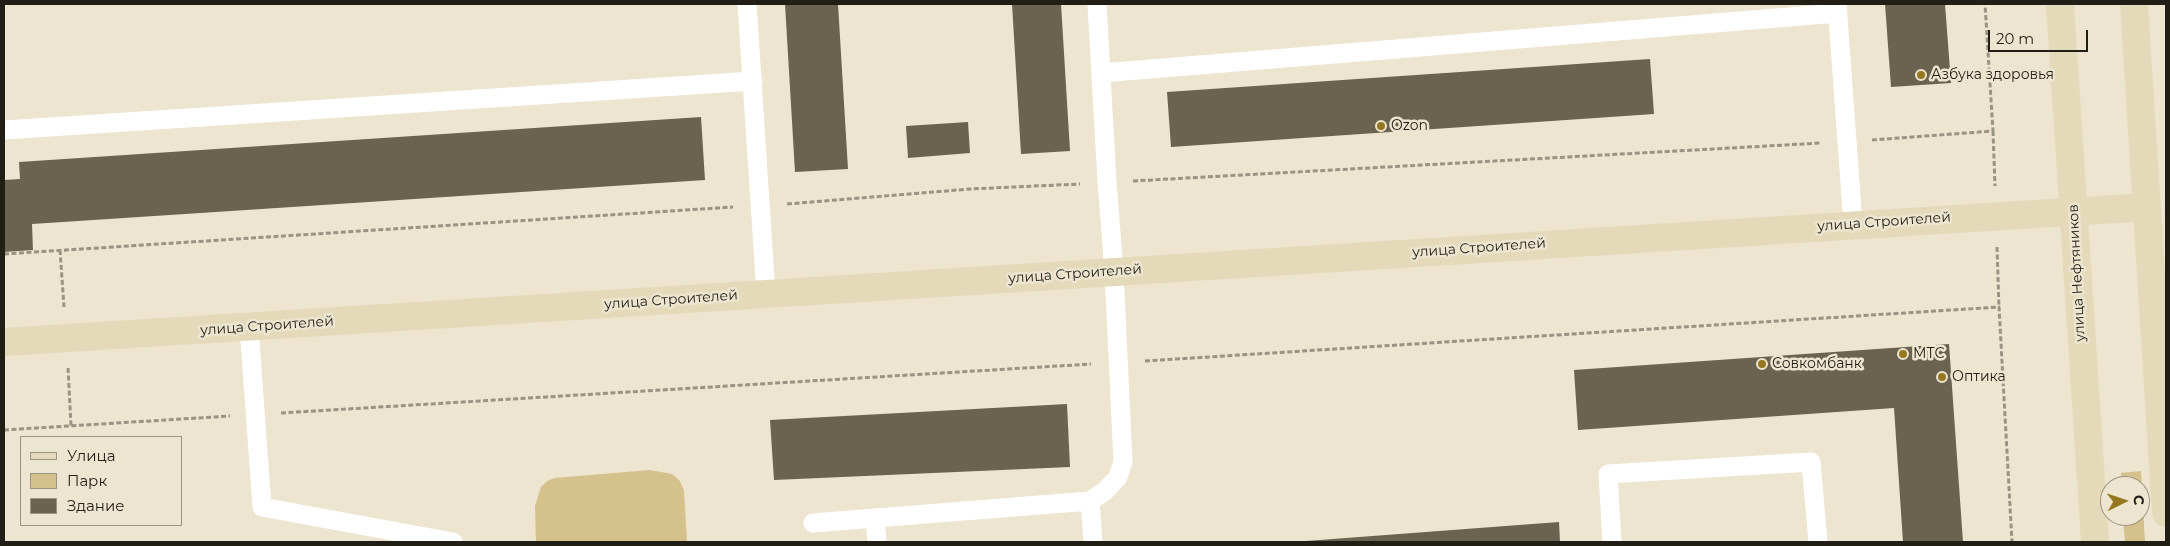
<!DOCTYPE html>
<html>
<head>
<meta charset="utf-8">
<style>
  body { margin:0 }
  #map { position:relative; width:2170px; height:546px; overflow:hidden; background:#ede5d0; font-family:Montserrat,sans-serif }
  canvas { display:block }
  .frame { position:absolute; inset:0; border:5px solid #211e16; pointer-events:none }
  .legend { position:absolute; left:20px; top:436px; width:162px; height:90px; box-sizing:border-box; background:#ede5d0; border:1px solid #9b9586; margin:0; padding:6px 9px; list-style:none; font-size:15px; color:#211e16 }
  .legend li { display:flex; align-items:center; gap:10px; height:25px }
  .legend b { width:25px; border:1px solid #9b9586 }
  .north { position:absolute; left:2100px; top:476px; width:50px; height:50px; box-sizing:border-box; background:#ede5d0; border:1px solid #9b9586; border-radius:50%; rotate:86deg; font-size:14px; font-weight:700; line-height:20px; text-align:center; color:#211e16 }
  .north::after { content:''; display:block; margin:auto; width:18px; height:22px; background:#95781f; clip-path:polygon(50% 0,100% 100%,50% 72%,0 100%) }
  .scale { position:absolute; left:1988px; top:30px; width:100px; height:22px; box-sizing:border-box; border:2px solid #211e16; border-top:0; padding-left:6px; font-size:15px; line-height:18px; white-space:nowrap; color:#211e16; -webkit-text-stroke:4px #ede5d0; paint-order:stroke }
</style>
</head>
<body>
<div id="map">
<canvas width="2170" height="546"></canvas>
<div class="frame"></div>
<ul class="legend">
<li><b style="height:6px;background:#e4dab9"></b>Улица</li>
<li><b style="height:14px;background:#d5c18c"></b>Парк</li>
<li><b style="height:14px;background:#6a6350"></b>Здание</li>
</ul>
<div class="north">С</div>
<div class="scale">20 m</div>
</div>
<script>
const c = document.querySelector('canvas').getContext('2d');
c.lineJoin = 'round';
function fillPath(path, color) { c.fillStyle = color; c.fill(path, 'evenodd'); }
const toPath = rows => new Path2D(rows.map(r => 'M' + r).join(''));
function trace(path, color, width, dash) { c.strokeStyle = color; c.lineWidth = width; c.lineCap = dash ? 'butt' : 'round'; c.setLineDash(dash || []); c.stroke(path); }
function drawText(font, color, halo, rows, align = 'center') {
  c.font = font + ' Montserrat,sans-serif'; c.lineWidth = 5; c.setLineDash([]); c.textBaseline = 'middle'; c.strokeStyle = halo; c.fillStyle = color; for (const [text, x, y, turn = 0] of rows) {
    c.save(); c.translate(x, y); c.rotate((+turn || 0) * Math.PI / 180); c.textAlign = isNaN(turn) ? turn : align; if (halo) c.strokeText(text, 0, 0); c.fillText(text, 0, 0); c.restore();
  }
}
fillPath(toPath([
  [650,470,672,474,680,481,684,491,687,542,536,542,535,506,541,487,547,481,555,478],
  [2141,471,2145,542,2125,542,2123,516,2140,516,2140,486,2121,486,2121,473]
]), '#d5c18c');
fillPath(toPath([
  [785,4,838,4,848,169,795,172],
  [1012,4,1061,4,1070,151,1021,154],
  [1885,4,1945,4,1951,83,1891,87],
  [1650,59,1654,114,1171,147,1167,92],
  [701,117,705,180,32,224,33,250,4,252,4,180,20,179,19,162],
  [968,122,970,153,908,158,906,126],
  [1949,344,1963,542,1903,542,1894,408,1578,430,1574,370],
  [1067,404,1070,467,774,480,770,420],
  [1559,522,1560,542,1306,542,1306,541]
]), '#6a6350');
trace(toPath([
  [1993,131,1995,186],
  [1872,140,1993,131,1985,4],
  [1133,181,1821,143],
  [787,204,970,189,1080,184],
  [1997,247,1999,307],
  [60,250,64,307],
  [4,254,733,207],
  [1145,361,1999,307,2012,542],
  [68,368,71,426],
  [281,413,1091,364],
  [4,430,230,416]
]), '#999383', 3, [5, 2.5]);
trace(toPath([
  [747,4,766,294],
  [1837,4,1853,224],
  [1101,73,1838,13],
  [4,130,753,81],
  [249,327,262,507,453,542],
  [1090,501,1093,542],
  [875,518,877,542],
  [813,523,1090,501,1105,491,1118,477,1123,462,1114,271,1107,182,1097,4],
  [1612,542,1608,474,1811,462,1818,542]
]), '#fff', 19);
trace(toPath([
  [2060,4,2095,542],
  [2134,4,2166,513],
  [4,342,2147,207]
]), '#e4dab9', 28);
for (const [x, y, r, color] of [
  [1921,75,5,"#95781f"],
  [1381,126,5,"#95781f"],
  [1903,354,5,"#95781f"],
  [1762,364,5,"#95781f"],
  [1942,377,5,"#95781f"]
]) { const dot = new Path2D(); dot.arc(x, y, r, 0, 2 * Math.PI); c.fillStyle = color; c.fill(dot); trace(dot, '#ede5d0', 2); }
drawText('14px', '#211e16', '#ede5d0', [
  ["Азбука здоровья",1931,75],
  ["Ozon",1391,126],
  ["МТС",1913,354],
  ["Совкомбанк",1772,364],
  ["Оптика",1952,377]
], 'left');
drawText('14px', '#211e16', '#ede5d0', [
  ["улица Строителей",1884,222,-4],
  ["улица Строителей",1479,248,-4],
  ["улица Нефтяников",2077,273,-93],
  ["улица Строителей",1075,274,-4],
  ["улица Строителей",671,300,-4],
  ["улица Строителей",267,326,-4]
]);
</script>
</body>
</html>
